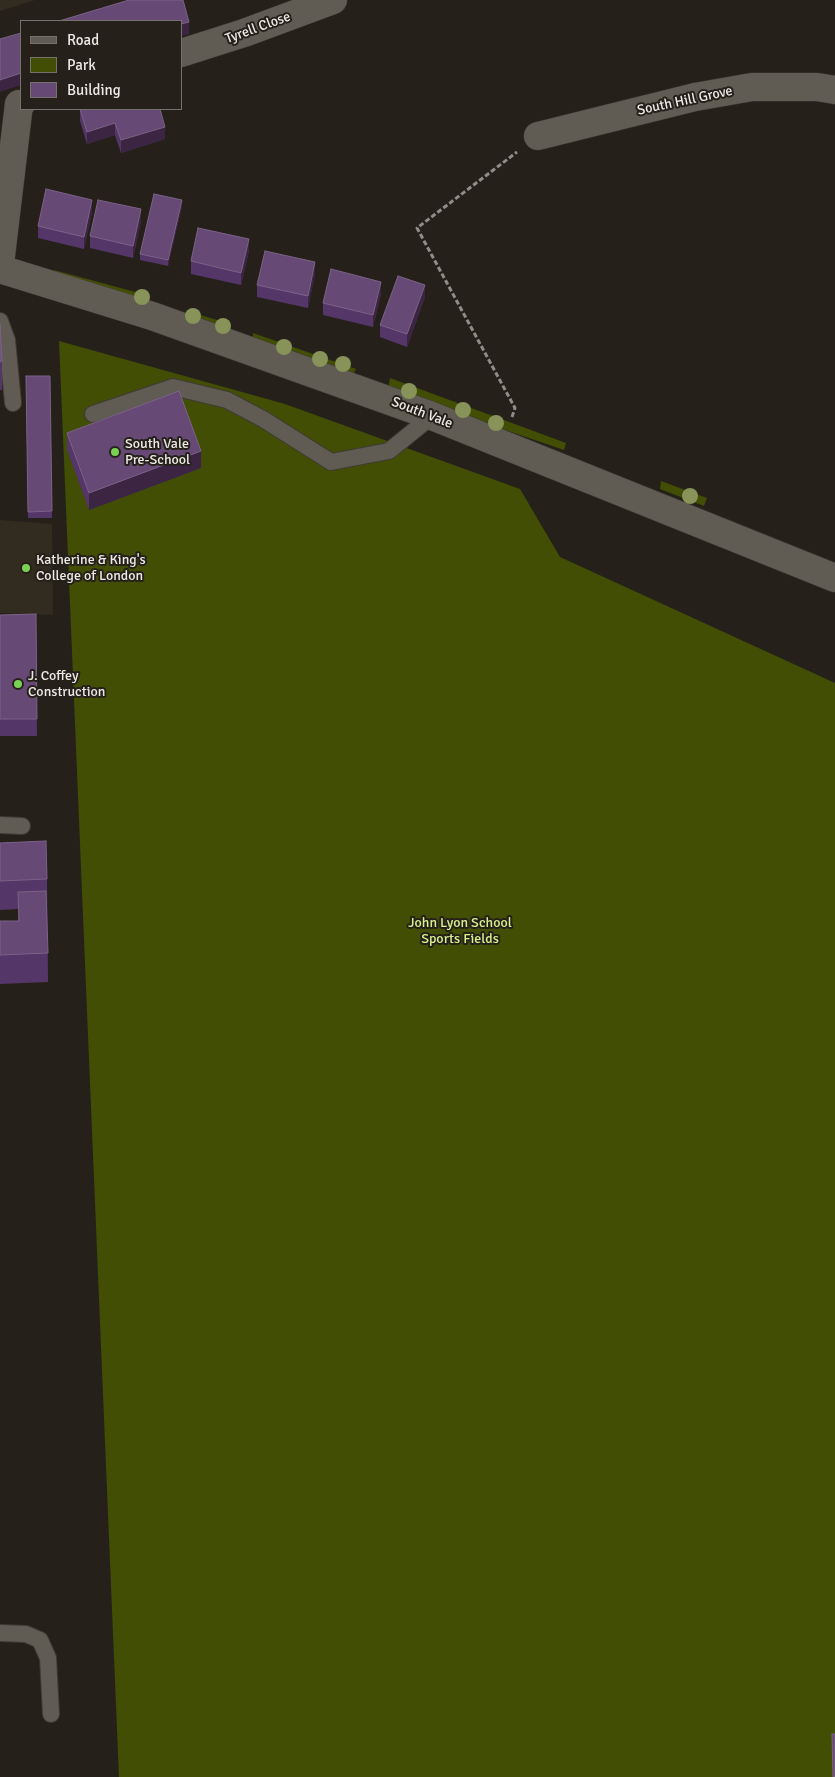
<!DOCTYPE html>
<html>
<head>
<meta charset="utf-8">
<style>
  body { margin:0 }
  #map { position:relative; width:835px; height:1777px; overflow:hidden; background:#25211a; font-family:Signika,sans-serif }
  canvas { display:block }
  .legend { position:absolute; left:20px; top:20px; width:162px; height:90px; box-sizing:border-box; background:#25211a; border:1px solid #75716c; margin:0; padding:6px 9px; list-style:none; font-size:15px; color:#edeae6 }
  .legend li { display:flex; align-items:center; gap:10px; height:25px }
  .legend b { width:25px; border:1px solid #75716c }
</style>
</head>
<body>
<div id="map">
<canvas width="835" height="1777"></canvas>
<ul class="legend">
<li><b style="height:6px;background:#605c54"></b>Road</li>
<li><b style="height:14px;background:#414e04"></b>Park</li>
<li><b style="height:14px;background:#664975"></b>Building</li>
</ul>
</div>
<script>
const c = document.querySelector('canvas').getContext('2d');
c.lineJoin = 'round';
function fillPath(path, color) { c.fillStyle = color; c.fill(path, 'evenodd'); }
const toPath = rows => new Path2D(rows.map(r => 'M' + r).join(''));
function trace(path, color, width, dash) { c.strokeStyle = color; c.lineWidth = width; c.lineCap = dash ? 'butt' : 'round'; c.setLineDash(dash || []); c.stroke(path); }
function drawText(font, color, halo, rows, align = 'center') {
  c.font = font + ' Signika,sans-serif'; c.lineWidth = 4; c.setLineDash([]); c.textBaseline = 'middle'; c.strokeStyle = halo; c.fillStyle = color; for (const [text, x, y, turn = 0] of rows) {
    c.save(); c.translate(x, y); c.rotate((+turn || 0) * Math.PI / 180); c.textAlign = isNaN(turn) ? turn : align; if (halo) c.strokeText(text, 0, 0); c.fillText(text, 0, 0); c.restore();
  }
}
fillPath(toPath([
  [0,0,35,0,0,11],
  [0,520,52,524,53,615,0,613]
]), '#322b1f');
fillPath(toPath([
  [54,270,150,296,147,303,58,274],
  [187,311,227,323,228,331,185,316],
  [253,333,356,369,353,375,253,340],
  [59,341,285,404,520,489,560,557,835,683,835,1777,119,1777],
  [390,378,566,443,564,450,388,390],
  [661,481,707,498,704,506,660,489]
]), '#414e04');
const service = toPath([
  [0,321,7,340,13,403],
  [93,414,173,387,227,400,263,419,331,462,389,451,432,416],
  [0,825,22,826],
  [0,1633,26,1634,40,1640,48,1658,51,1714]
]);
const minor = toPath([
  [181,53,244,33,333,0],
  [538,136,695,97,752,87,817,87,835,90],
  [0,264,19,104,21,104],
  [0,269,152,316,432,416,835,578]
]);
trace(service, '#3f3b36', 18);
trace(minor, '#3f3b36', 29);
trace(toPath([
  [512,417,515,408,417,228,517,152]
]), '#908c87', 3, [5, 2.5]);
trace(service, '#605c54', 16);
trace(minor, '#605c54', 28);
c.fillStyle = '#879359';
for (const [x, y] of [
  [142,297],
  [193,316],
  [223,326],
  [284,347],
  [320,359],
  [343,364],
  [409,391],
  [463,410],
  [496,423],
  [690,496]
]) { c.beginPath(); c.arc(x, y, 8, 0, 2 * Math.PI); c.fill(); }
fillPath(toPath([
  [80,109,165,139,121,153,115,135,87,144,80,121],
  [182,206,168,266,140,260,140,254],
  [92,212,84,249,38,238,38,226],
  [141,221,133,258,90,248,90,236],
  [249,251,241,285,191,274,191,261],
  [315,274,308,308,257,297,257,285],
  [381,294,373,327,323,315,323,303],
  [425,297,407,347,380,337,380,325],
  [0,325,2,361,2,390,0,390],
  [26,376,50,376,52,518,28,518],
  [67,433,201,468,89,510,67,450],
  [36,614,37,736,0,736,0,615],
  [0,843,47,879,48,982,0,984,0,921,18,921,18,909,0,910]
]), '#553668');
fillPath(toPath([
  [189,22,189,34,181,36,181,24],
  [21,73,21,85,0,92,0,80],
  [115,123,115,135,87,144,87,132],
  [165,127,165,139,121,153,121,140],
  [92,200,92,212,84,249,84,237],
  [182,200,182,206,168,266,168,260],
  [141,209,141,221,133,258,133,246],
  [249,239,249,251,241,285,241,273],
  [315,262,315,274,308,308,308,296],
  [381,282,381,294,373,327,373,315],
  [425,285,425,297,407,347,407,334],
  [201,451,201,468,89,510,89,493]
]), '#3b2543');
const building = toPath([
  [129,0,183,0,189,22,181,24,181,21,59,21,129,0],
  [21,33,21,73,0,80,0,39,21,33],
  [80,109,160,109,165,127,121,140,115,123,87,132,80,109],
  [46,189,92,200,84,237,38,226,46,189],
  [154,194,182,200,168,260,140,254,154,194],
  [98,200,141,209,133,246,90,236,98,200],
  [198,228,249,239,241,273,191,261,198,228],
  [265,251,315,262,308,296,257,285,265,251],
  [331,269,381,282,373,315,323,303,331,269],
  [398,276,425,285,407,334,380,325,398,276],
  [0,325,2,361,0,362,0,325],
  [26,376,50,376,52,511,28,512,26,376],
  [179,391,201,451,89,493,67,433,179,391],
  [36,614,37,719,0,719,0,615,36,614],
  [46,841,47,879,0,881,0,843,46,841],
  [46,891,48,953,0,955,0,921,19,921,18,892,46,891],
  [832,1734,835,1734,835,1777,833,1777,832,1734]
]);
fillPath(building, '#664975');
trace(building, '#7b6287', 1);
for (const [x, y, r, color] of [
  [115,452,5,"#7bd156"],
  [26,568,5,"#7bd156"],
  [18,684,5,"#7bd156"]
]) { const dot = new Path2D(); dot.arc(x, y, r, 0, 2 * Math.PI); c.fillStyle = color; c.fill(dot); trace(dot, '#25211a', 2); }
drawText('14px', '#edeae6', '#25211a', [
  ["Tyrell Close",258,28,-20],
  ["South Hill Grove",685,101,-12],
  ["South Vale",422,413,21]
]);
drawText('14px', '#edeae6', '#25211a', [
  ["South Vale",125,444],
  ["Pre-School",125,460],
  ["Katherine & King's",36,560],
  ["College of London",36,576],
  ["J. Coffey",28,676],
  ["Construction",28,692]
], 'left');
drawText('14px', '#d8f18d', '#25211a', [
  ["John Lyon School",460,923],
  ["Sports Fields",460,939]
]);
</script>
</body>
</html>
